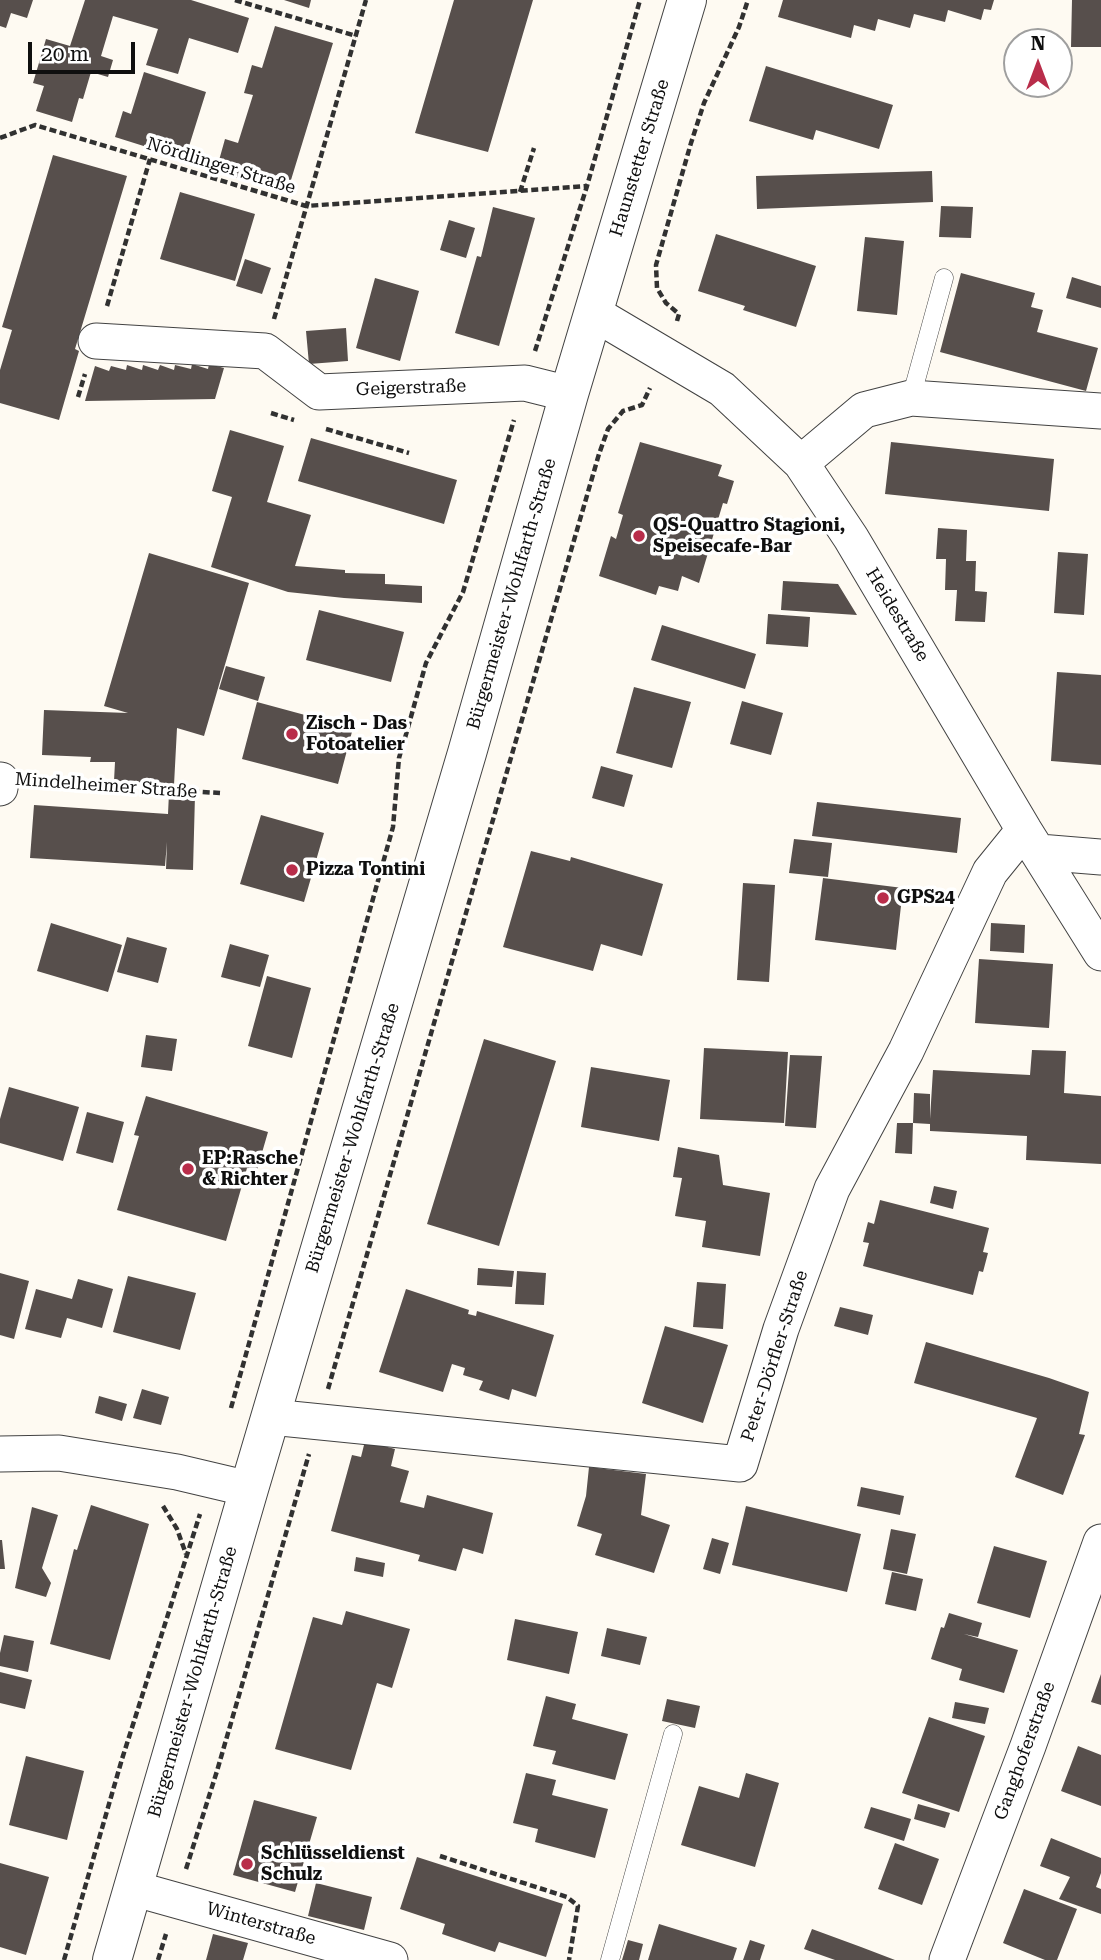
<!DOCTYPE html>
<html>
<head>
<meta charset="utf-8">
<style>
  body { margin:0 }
  #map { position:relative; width:1101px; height:1960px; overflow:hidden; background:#fefaf2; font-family:"Roboto Serif",serif }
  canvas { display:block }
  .north { position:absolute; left:1003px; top:28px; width:70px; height:70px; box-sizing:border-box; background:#fff; border:2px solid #9f9f9f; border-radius:50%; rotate:0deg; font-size:19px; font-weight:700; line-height:28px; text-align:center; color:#0f0f0f }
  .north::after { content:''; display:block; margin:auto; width:24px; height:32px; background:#b92d4a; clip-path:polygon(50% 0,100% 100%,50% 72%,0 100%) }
  .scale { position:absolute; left:28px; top:42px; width:107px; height:32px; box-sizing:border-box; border:4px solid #0f0f0f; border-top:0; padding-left:9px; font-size:21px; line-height:24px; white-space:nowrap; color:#0f0f0f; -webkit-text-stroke:5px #fff; paint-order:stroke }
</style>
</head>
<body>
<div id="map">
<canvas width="1101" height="1960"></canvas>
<div class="north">N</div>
<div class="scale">20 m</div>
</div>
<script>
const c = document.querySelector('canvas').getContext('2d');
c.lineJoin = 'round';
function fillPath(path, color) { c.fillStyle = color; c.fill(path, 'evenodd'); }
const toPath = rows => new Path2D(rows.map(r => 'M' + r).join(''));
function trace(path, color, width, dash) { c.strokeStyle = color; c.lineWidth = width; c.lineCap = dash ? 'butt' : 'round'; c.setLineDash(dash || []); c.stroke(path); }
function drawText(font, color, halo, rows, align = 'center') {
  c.font = font + ' "Roboto Serif",serif'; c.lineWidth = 7; c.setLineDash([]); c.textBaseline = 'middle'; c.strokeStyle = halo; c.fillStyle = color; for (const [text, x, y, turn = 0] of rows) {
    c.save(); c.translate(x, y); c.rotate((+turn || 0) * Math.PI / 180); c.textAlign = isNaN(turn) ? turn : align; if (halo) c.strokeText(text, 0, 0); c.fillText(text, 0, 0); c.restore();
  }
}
fillPath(toPath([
  [0,0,33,0,27,18,11,13,6,28,0,26],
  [85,0,191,0,249,18,238,53,189,38,178,74,146,65,158,29,113,16,101,56,113,60,108,77,91,72,83,99,79,98,72,122,36,111,44,86,33,83,46,39,70,46],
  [284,0,311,0,309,8],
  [454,0,533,0,488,152,415,133],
  [783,0,994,0,991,10,984,9,981,20,948,10,945,22,914,14,910,28,878,19,875,31,854,25,851,38,778,17],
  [1072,0,1101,0,1101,47,1071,47],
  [275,26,333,43,287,193,228,175,230,168,218,164,225,139,238,143,253,95,244,93,252,65,262,68],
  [766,66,893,105,879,149,816,130,813,140,749,121],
  [144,72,206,92,185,159,115,137,123,111,131,114],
  [53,155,127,176,75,349,79,351,59,420,0,403,0,370,12,330,2,327],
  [932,171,933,202,757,209,756,176],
  [180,192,255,214,235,281,160,259],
  [941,206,973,207,971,238,939,237],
  [493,207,535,218,499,346,455,333,477,256,481,257],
  [449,220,475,228,466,258,440,250],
  [716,234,816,266,796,327,743,310,745,306,698,291],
  [865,237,904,241,897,315,857,311],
  [245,259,271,268,262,294,236,286],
  [961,273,1035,293,1031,307,1043,310,1037,332,1098,348,1086,391,940,352],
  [1072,277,1101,286,1101,308,1066,298],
  [375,278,419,291,400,361,356,348],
  [346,328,348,361,309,364,306,331],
  [192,364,208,369,209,364,224,368,215,399,85,401,95,366,109,371,111,366,126,370,127,365,142,370,143,365,158,370,160,365,174,370,175,365,191,369],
  [230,430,284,446,267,502,311,515,295,566,345,570,345,573,385,574,385,584,422,586,422,603,344,598,288,592,211,567,232,497,212,491],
  [311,438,457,480,444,524,298,481],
  [640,442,722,465,718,476,734,481,727,504,723,503,699,583,682,576,678,591,659,586,656,595,599,576,611,536,616,539,623,515,618,513],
  [891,442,1054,459,1049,511,885,494],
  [938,528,967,530,966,561,976,561,975,591,987,592,985,622,955,621,957,590,945,590,946,559,936,559],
  [1058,552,1088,554,1084,615,1054,613],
  [149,553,249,583,204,736,177,728,174,785,114,781,115,762,90,762,91,757,42,755,44,710,128,713,104,706],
  [783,581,838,584,857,615,781,610],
  [319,610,404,632,391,682,306,660],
  [768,614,810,617,808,647,766,644],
  [662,625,756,654,745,689,651,660],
  [226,666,265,677,258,701,219,689],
  [1057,672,1101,675,1101,765,1051,761],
  [634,687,691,702,672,768,616,753],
  [742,701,783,713,771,755,730,744],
  [257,702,353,728,338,784,242,759],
  [601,766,633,775,624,807,592,798],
  [169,793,195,795,193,870,166,869,167,842,165,866,30,858,34,805,168,814],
  [817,802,961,818,957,853,812,836],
  [261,815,324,833,304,902,240,884],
  [794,839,832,843,828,877,789,873],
  [531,851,570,861,571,857,663,884,642,956,601,944,593,971,503,947],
  [823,878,903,888,896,950,815,940],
  [743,883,775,885,769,982,737,980],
  [51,923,122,945,108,992,37,971],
  [991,923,1025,925,1024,953,990,951],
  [127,937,167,948,158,983,117,972],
  [230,944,269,955,260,987,221,977],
  [979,959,1053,964,1049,1028,975,1023],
  [267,976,311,988,292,1058,248,1046],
  [146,1035,177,1039,172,1071,141,1067],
  [484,1039,556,1061,499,1246,427,1224],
  [704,1048,788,1052,784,1123,700,1119],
  [1032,1050,1066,1051,1064,1093,1101,1096,1101,1164,1026,1160,1027,1136,930,1131,930,1124,913,1123,912,1154,895,1153,897,1123,913,1123,914,1093,930,1094,930,1119,933,1070,1030,1075],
  [790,1055,822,1056,816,1128,785,1126],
  [591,1067,670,1080,659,1141,581,1127],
  [9,1087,79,1107,63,1161,0,1143,0,1119],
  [146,1096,268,1132,257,1170,247,1168,226,1241,117,1210,139,1136,134,1135],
  [87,1112,124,1122,113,1163,76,1153],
  [678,1147,719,1155,723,1185,770,1193,760,1256,702,1247,706,1221,675,1216,682,1178,673,1177],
  [934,1186,957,1191,953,1209,930,1203],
  [880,1200,989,1228,983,1252,988,1253,983,1272,979,1271,973,1295,863,1266,869,1243,863,1242,868,1222,874,1224],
  [478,1268,514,1271,512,1287,477,1285],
  [517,1271,546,1273,544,1305,515,1304],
  [0,1273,29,1281,14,1339,0,1335],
  [128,1276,196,1293,180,1350,113,1332],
  [78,1279,113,1289,102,1328,67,1318,61,1338,25,1329,36,1289,72,1299],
  [697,1282,726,1284,723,1329,693,1327],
  [406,1289,469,1310,468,1314,476,1316,477,1311,554,1335,536,1397,512,1389,509,1400,479,1390,483,1381,463,1375,465,1368,452,1364,443,1392,379,1372],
  [840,1307,873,1315,868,1335,834,1326],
  [665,1326,728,1345,703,1423,642,1403],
  [926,1342,1049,1378,1089,1392,1079,1434,1085,1435,1063,1495,1015,1477,1037,1418,914,1383],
  [142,1389,169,1397,161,1425,133,1418],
  [99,1396,127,1404,122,1421,95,1413],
  [365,1441,395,1449,391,1466,409,1471,400,1502,424,1508,427,1495,493,1513,483,1554,463,1548,456,1571,418,1561,420,1555,331,1531,352,1455,361,1457],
  [589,1467,646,1474,641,1515,670,1525,654,1573,595,1555,602,1534,577,1526,586,1496],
  [861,1487,904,1496,900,1515,857,1506],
  [91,1505,149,1524,110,1660,50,1644,74,1549,77,1550],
  [746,1506,861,1534,847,1592,732,1565],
  [32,1507,58,1515,42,1568,51,1583,46,1597,15,1588],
  [891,1529,916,1534,907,1574,883,1569],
  [712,1538,729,1543,720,1574,703,1569],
  [0,1540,2,1540,5,1569,0,1569],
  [994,1546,1047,1561,1030,1618,977,1603],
  [356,1557,385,1563,383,1577,354,1571],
  [892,1572,923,1579,916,1611,885,1604],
  [346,1611,410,1629,392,1688,377,1683,351,1770,275,1749,313,1617,342,1625],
  [949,1613,982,1623,978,1637,964,1634,1018,1650,1004,1693,959,1680,962,1669,931,1659,941,1627,944,1628],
  [515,1619,578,1632,569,1674,507,1660],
  [607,1628,647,1637,640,1665,601,1656],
  [4,1635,34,1641,28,1672,0,1666,0,1653],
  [0,1672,32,1680,25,1709,0,1703],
  [1101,1674,1101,1705,1091,1702],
  [546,1696,576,1704,572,1719,628,1734,615,1780,552,1764,556,1751,533,1746],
  [667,1699,700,1706,695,1728,662,1721],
  [955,1702,989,1708,985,1724,952,1718],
  [929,1717,985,1736,959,1812,902,1793],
  [1078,1746,1101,1755,1101,1806,1061,1791],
  [26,1756,84,1771,67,1840,9,1825],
  [526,1773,556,1780,552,1795,608,1809,595,1858,535,1842,538,1829,513,1823],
  [746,1773,779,1783,755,1867,681,1845,699,1786,739,1798],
  [254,1800,317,1817,295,1892,233,1875],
  [918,1804,950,1813,945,1828,914,1819],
  [871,1807,911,1819,904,1841,864,1828],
  [1051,1838,1101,1858,1101,1873,1096,1887,1101,1889,1101,1914,1059,1899,1070,1877,1040,1866],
  [895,1843,939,1859,922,1905,878,1889],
  [417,1857,563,1904,546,1957,499,1942,495,1952,442,1934,445,1924,400,1909],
  [0,1863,49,1877,26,1955,0,1947],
  [316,1883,372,1897,364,1930,308,1916],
  [1024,1889,1077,1909,1057,1960,1045,1960,1003,1943],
  [659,1924,737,1948,733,1960,648,1960],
  [812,1929,861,1947,895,1960,835,1960,804,1949],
  [213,1934,248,1943,243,1960,206,1960],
  [628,1940,643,1944,639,1960,622,1960],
  [750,1940,765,1945,760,1960,743,1960]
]), '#574f4c');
const service = toPath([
  [911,398,944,278],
  [610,1960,673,1734]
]);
const minor = toPath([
  [593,316,607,321,722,389,801,463,851,538,1024,830,1101,953],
  [96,341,265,351,319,392,525,383,569,394],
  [801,463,864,410,911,398,1101,411],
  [0,788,1,780],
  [1039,852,1101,857],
  [271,1417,740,1464,781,1329,832,1189,906,1051,990,872,1024,830],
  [0,1454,59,1453,177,1472,249,1489],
  [132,1888,390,1960],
  [947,1960,1028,1746,1101,1542]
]);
const tertiary = toPath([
  [112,1960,249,1489,467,753,569,394,687,0]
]);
trace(service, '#424242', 19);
trace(minor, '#424242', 37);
trace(tertiary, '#424242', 40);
trace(toPath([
  [235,0,356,36],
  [0,138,35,125,306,206,587,186],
  [520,192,534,148],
  [107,306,150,159],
  [274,319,366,0],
  [677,321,679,314,666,303,657,288,656,265,691,143,704,103,739,27,748,0],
  [535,351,587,186,640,0],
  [78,397,85,374],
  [271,413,294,420],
  [326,429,409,453],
  [35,782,220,793],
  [328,1389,599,454,608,429,623,411,642,405,650,388],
  [231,1408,393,827,399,758,407,731,426,663,463,592,514,420],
  [163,1506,177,1529,186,1554],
  [440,1856,567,1897,578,1906,569,1960],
  [186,1869,217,1771,309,1454],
  [64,1960,122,1759,200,1514],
  [158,1960,166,1934]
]), '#313131', 4.5, [7, 3.5]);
trace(service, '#fff', 18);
trace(minor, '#fff', 35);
trace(tertiary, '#fff', 38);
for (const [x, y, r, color] of [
  [639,536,7,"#b92d4a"],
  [292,734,7,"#b92d4a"],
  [292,870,7,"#b92d4a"],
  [883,898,7,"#b92d4a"],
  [188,1169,7,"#b92d4a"],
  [247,1864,7,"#b92d4a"]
]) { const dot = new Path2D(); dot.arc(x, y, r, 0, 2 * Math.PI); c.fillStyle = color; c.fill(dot); trace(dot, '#fff', 2.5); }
drawText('18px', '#0f0f0f', '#fff', [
  ["Haunstetter Straße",640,158,-73],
  ["Nördlinger Straße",221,166,17],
  ["Geigerstraße",411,388,-2],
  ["Bürgermeister-Wohlfarth-Straße",512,594,-74],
  ["Heidestraße",897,615,59],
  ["Mindelheimer Straße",106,786,4],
  ["Bürgermeister-Wohlfarth-Straße",353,1138,-73],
  ["Peter-Dörfler-Straße",775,1356,-72],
  ["Bürgermeister-Wohlfarth-Straße",193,1682,-74],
  ["Ganghoferstraße",1025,1751,-70],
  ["Winterstraße",261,1924,16]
]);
drawText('bold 18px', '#0f0f0f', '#fff', [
  ["QS-Quattro Stagioni,",653,526],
  ["Speisecafe-Bar",653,547],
  ["Zisch - Das",306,724],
  ["Fotoatelier",306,745],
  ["Pizza Tontini",306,870],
  ["GPS24",897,898],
  ["EP:Rasche",202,1159],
  ["& Richter",202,1180],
  ["Schlüsseldienst",261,1854],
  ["Schulz",261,1875]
], 'left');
</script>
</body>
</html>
